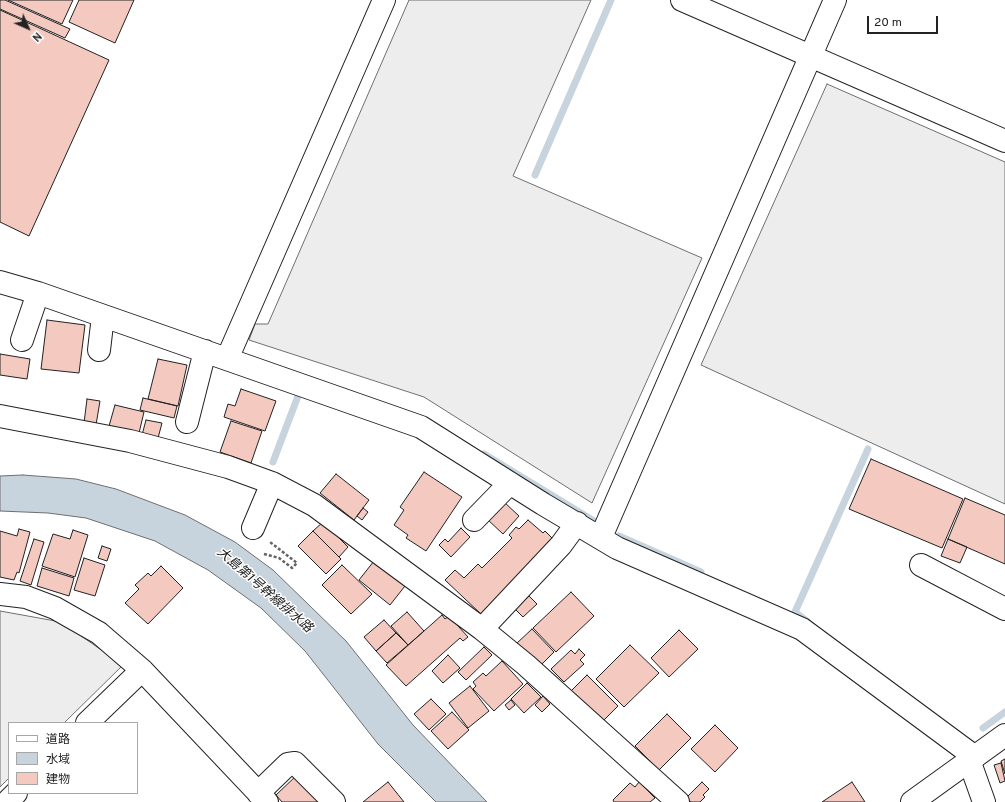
<!DOCTYPE html>
<html>
<head>
<meta charset="utf-8">
<style>
  body { margin:0 }
  #map { position:relative; width:1005px; height:802px; overflow:hidden; background:#fff; font-family:Overpass,"Noto Sans JP",sans-serif }
  canvas { display:block }
  .legend { position:absolute; left:8px; top:722px; width:130px; height:72px; box-sizing:border-box; background:#fff; border:1px solid #a7a7a7; margin:0; padding:5px 7px; list-style:none; font-size:12px; color:#222 }
  .legend li { display:flex; align-items:center; gap:8px; height:20px }
  .legend b { width:20px; border:1px solid #a7a7a7 }
  .north { position:absolute; left:8px; top:8px; width:40px; height:40px; -webkit-text-stroke:3px #fff; paint-order:stroke; rotate:135deg; font-size:11px; font-weight:700; line-height:16px; text-align:center; color:#222 }
  .north::after { content:''; display:block; margin:auto; width:14px; height:18px; background:#222; clip-path:polygon(50% 0,100% 100%,50% 72%,0 100%) }
  .scale { position:absolute; left:867px; top:16px; width:71px; height:18px; box-sizing:border-box; border:2px solid #222; border-top:0; padding-left:5px; font-size:12px; line-height:14px; white-space:nowrap; color:#222; -webkit-text-stroke:3px #fff; paint-order:stroke }
</style>
</head>
<body>
<div id="map">
<canvas width="1005" height="802"></canvas>
<ul class="legend">
<li><b style="height:5px;background:#fff"></b>道路</li>
<li><b style="height:11px;background:#c7d3dd"></b>水域</li>
<li><b style="height:11px;background:#f3c9c0"></b>建物</li>
</ul>
<div class="north">N</div>
<div class="scale">20 m</div>
</div>
<script>
const c = document.querySelector('canvas').getContext('2d');
c.lineJoin = 'round';
function fillPath(path, color) { c.fillStyle = color; c.fill(path, 'evenodd'); }
const toPath = rows => new Path2D(rows.map(r => 'M' + r).join(''));
function trace(path, color, width, dash) { c.strokeStyle = color; c.lineWidth = width; c.lineCap = dash ? 'butt' : 'round'; c.setLineDash(dash || []); c.stroke(path); }
function drawText(font, color, halo, rows, align = 'center') {
  c.font = font + ' Overpass,"Noto Sans JP",sans-serif'; c.lineWidth = 3; c.setLineDash([]); c.textBaseline = 'middle'; c.strokeStyle = halo; c.fillStyle = color; for (const [text, x, y, turn = 0] of rows) {
    c.save(); c.translate(x, y); c.rotate((+turn || 0) * Math.PI / 180); c.textAlign = isNaN(turn) ? turn : align; if (halo) c.strokeText(text, 0, 0); c.fillText(text, 0, 0); c.restore();
  }
}
const parking = toPath([
  [409,0,591,0,513,176,702,258,592,503,424,397,249,340,255,324,268,324,409,0],
  [827,84,1005,162,1005,504,701,365,827,84],
  [0,611,61,622,123,665,64,723,9,723,9,778,0,787,0,611]
]);
fillPath(parking, '#ededed');
trace(parking, '#6f6f6f', 1);
const water = toPath([
  [23,475,76,479,116,489,185,515,235,542,273,570,346,641,413,725,487,802,436,802,378,744,305,651,261,608,208,570,155,541,86,518,48,513,0,511,0,476,23,475]
]);
fillPath(water, '#c7d3dd');
trace(water, '#6f6f6f', 1);
trace(toPath([
  [535,175,611,0],
  [484,454,594,521],
  [273,462,298,396],
  [619,536,701,572],
  [808,622,795,612,868,449],
  [983,728,1005,712]
]), '#c7d3dd', 7);
const building = toPath([
  [0,0,5,0,70,29,65,38,0,9,0,0],
  [8,0,73,0,62,24,8,0],
  [79,0,134,0,115,43,69,22,79,0],
  [0,10,109,60,29,236,0,222,0,10],
  [47,320,85,325,79,373,41,369,47,320],
  [0,354,30,359,27,379,0,375,0,354],
  [158,359,187,365,178,406,148,399,158,359],
  [241,389,276,401,265,431,224,417,228,404,235,406,241,389],
  [143,398,177,406,174,418,140,410,143,398],
  [87,399,100,401,96,425,84,423,87,399],
  [115,405,144,412,139,433,109,426,115,405],
  [146,420,162,423,158,438,142,435,146,420],
  [231,421,262,431,251,463,220,452,231,421],
  [871,459,963,499,942,548,849,509,871,459],
  [424,472,462,497,426,551,406,538,408,535,394,525,404,510,400,507,424,472],
  [336,474,369,500,354,520,320,493,336,474],
  [965,498,1005,515,1005,564,948,539,965,498],
  [504,502,519,516,503,534,487,519,504,502],
  [363,508,368,512,362,520,357,516,363,508],
  [528,520,543,533,545,531,554,540,482,615,445,580,455,570,464,578,478,564,482,568,512,538,509,535,516,527,519,529,528,520],
  [323,522,348,547,339,557,313,531,323,522],
  [461,528,470,537,451,557,439,545,445,539,448,542,461,528],
  [19,529,30,532,19,573,17,572,14,580,0,577,0,531,17,536,19,529],
  [73,530,88,535,75,577,42,566,53,534,70,539,73,530],
  [313,531,341,559,326,574,298,546,313,531],
  [34,539,44,542,31,585,20,581,34,539],
  [948,539,967,547,960,563,941,556,948,539],
  [102,546,111,549,107,561,98,558,102,546],
  [84,558,105,565,95,596,74,590,84,558],
  [374,561,405,586,390,605,359,580,374,561],
  [342,565,372,594,351,614,322,585,342,565],
  [161,566,183,588,148,624,125,603,139,589,135,585,148,573,151,576,161,566],
  [42,568,74,578,69,596,37,586,42,568],
  [571,592,594,616,556,652,533,628,571,592],
  [529,596,537,604,523,617,515,609,529,596],
  [407,612,424,631,408,645,391,626,407,612],
  [442,615,445,619,449,616,468,637,463,641,460,638,406,686,386,665,442,615],
  [384,620,396,633,376,651,364,637,384,620],
  [532,629,554,652,538,668,516,644,532,629],
  [679,630,698,649,669,677,651,658,679,630],
  [396,633,408,645,387,663,376,651,396,633],
  [630,645,659,673,624,707,596,679,630,645],
  [484,647,492,655,466,680,458,672,484,647],
  [579,649,585,655,580,660,584,664,564,682,551,669,571,650,575,654,579,649],
  [448,655,460,668,443,683,432,671,448,655],
  [502,661,523,684,494,711,473,689,476,686,473,682,483,673,486,676,502,661],
  [587,675,618,706,601,723,570,692,587,675],
  [527,683,541,697,524,713,511,699,527,683],
  [470,686,489,711,468,728,449,703,470,686],
  [543,696,550,704,542,712,535,705,543,696],
  [431,699,446,714,429,730,414,714,431,699],
  [511,700,515,705,509,710,505,705,511,700],
  [452,712,469,730,448,749,431,731,452,712],
  [667,714,691,738,659,770,635,746,667,714],
  [715,725,738,748,715,772,691,749,715,725],
  [1005,759,1005,774,1001,761,1005,759],
  [1001,763,1005,781,1000,783,994,765,1001,763],
  [297,775,322,802,282,802,276,795,297,775],
  [388,782,404,802,363,802,388,782],
  [639,782,655,798,650,802,614,802,613,800,630,783,635,787,639,782],
  [702,782,709,789,703,795,705,797,700,802,691,802,686,798,702,782],
  [852,782,865,802,822,802,852,782]
]);
fillPath(building, '#f3c9c0');
trace(building, '#222', 1);
const minor = toPath([
  [682,0,1005,141],
  [0,282,38,293,421,427,543,504,617,548,802,629,975,757],
  [22,340,38,293],
  [99,350,103,316],
  [227,359,384,0],
  [0,416,130,441,228,467,272,483,314,505,482,629,526,665,678,802],
  [187,422,205,351],
  [474,520,510,483],
  [253,528,272,483],
  [601,537,835,0],
  [921,565,1005,609],
  [0,594,26,597,55,608,99,633,142,670,267,802],
  [482,629,561,545,577,523],
  [87,723,142,670],
  [969,760,984,802],
  [258,793,288,764,295,763,334,802],
  [7,802,16,793],
  [912,802,1005,735]
]);
trace(minor, '#222', 24);
trace(toPath([
  [264,554,279,558,292,568,297,563,270,542]
]), '#646464', 2.5, [3, 2]);
trace(minor, '#fff', 22);
drawText('italic 13px', '#222', '#fff', [
  ["大島第1号幹線排水路",264,591,41]
]);
</script>
</body>
</html>
